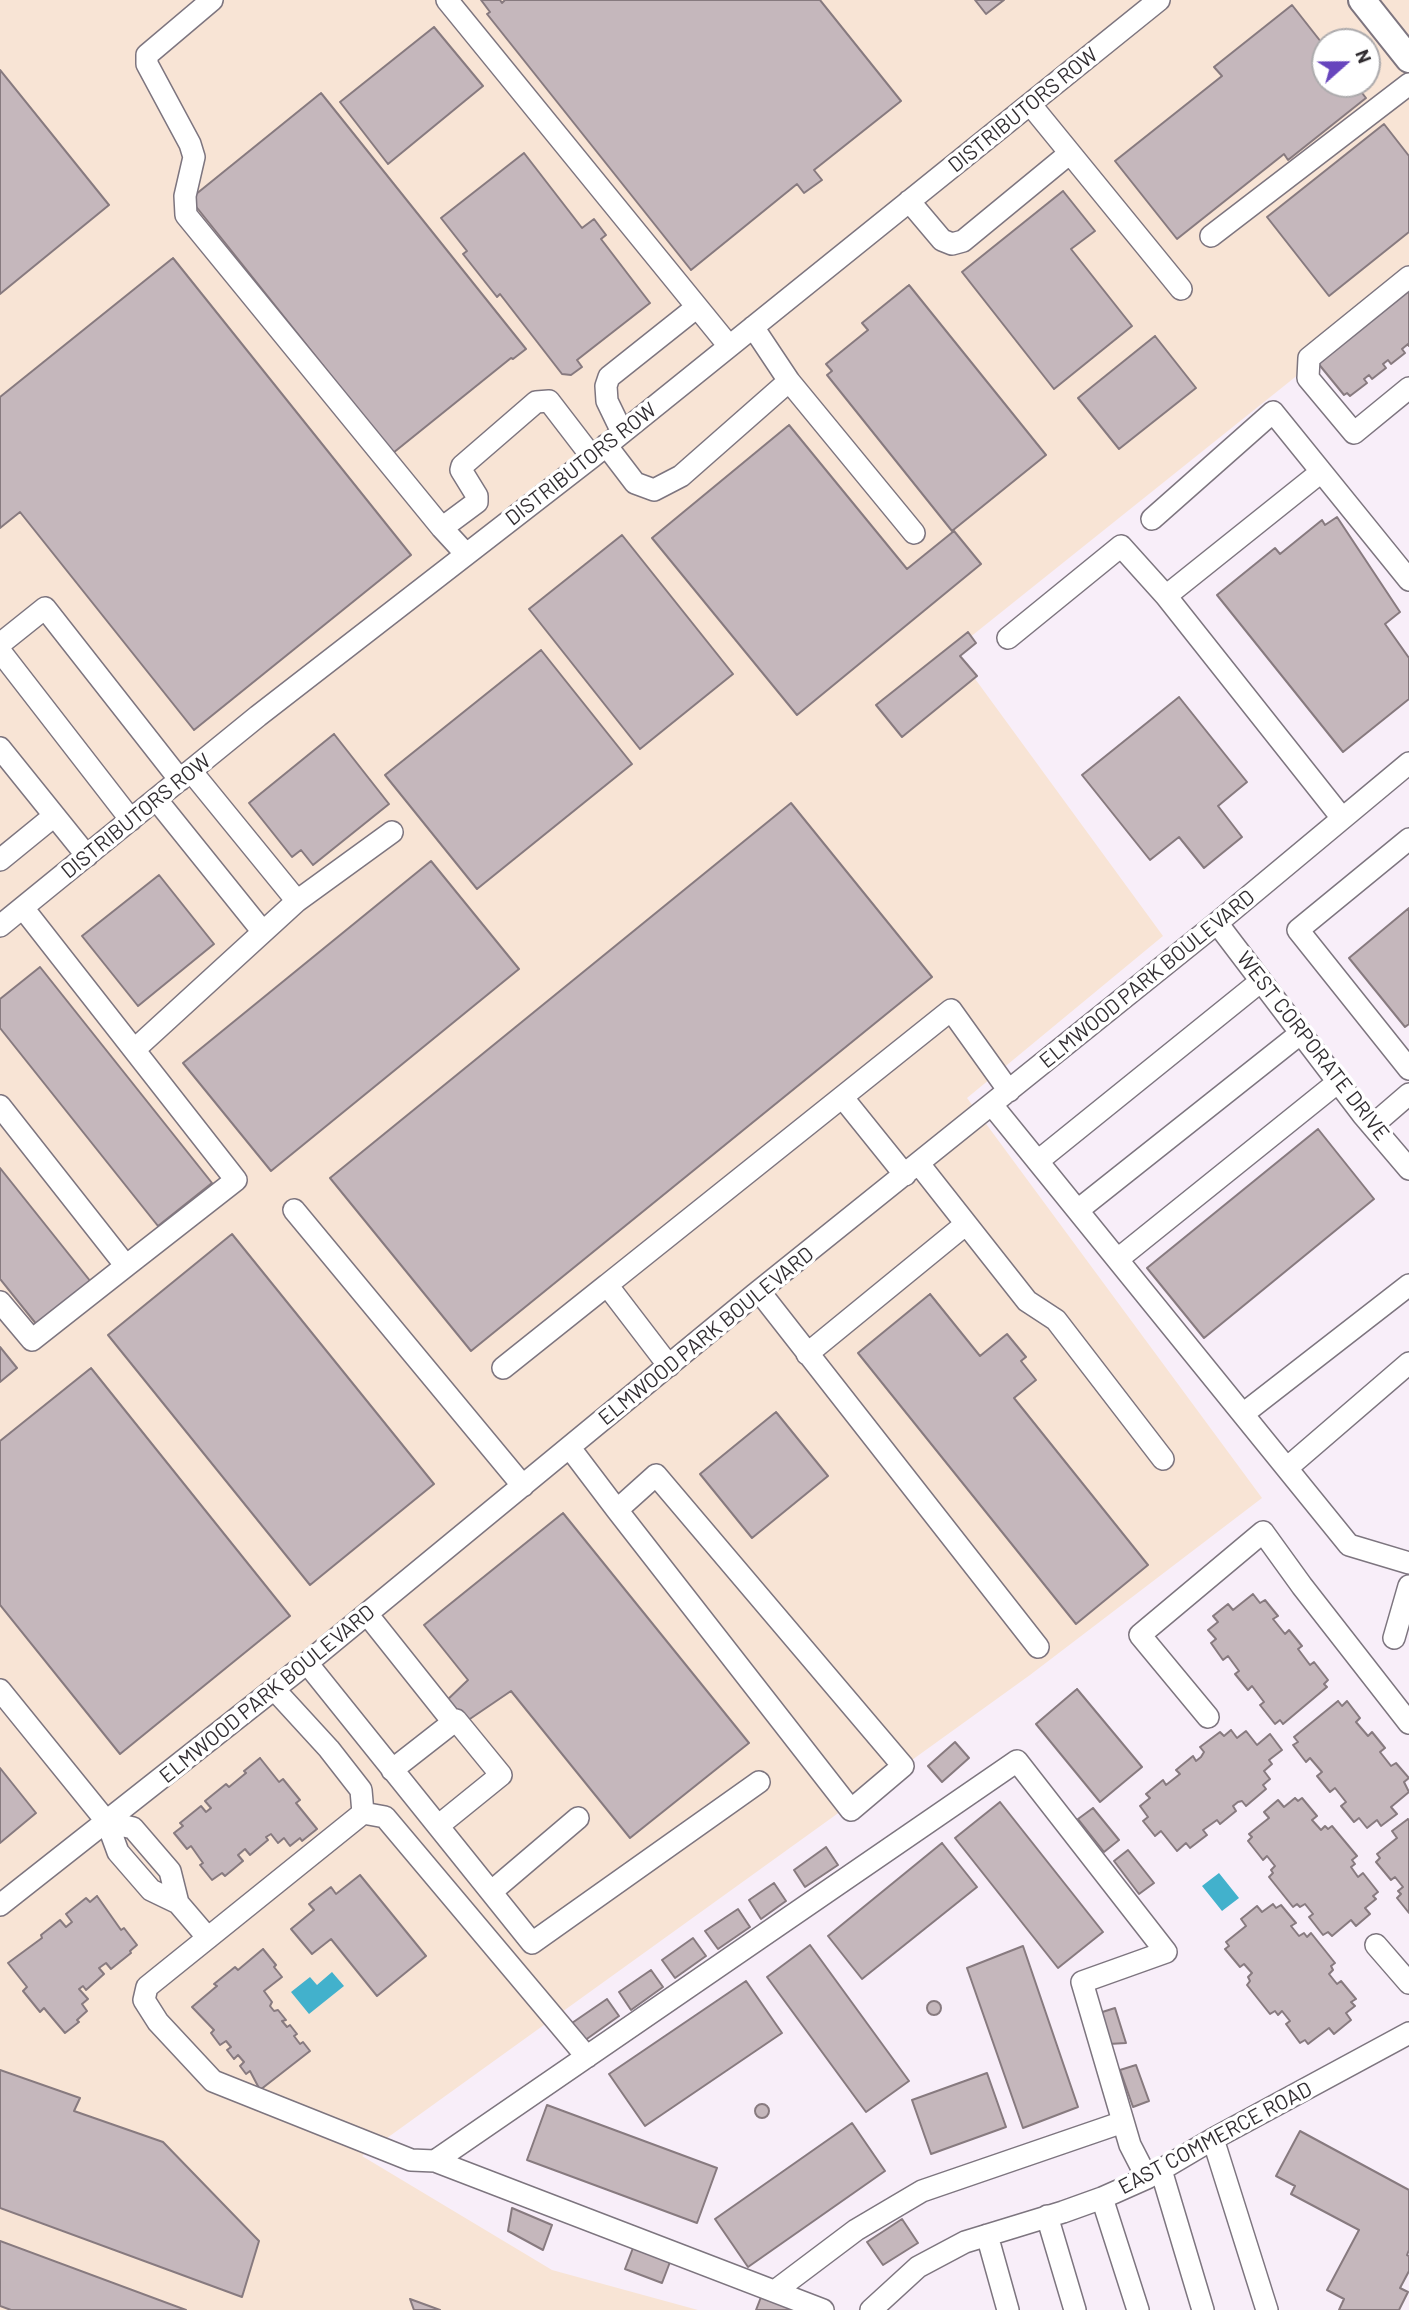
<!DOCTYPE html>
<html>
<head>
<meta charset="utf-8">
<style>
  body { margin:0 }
  #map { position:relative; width:1409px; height:2310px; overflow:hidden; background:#f8eef9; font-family:Barlow,sans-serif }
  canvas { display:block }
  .north { position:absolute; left:1311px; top:28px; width:70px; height:70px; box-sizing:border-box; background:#fff; border:2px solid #adabad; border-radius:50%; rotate:69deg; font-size:19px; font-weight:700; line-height:28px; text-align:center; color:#312d31 }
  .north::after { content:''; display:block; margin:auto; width:24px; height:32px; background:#6745bd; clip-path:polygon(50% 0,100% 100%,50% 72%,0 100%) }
</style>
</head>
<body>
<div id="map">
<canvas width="1409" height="2310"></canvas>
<div class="north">N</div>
</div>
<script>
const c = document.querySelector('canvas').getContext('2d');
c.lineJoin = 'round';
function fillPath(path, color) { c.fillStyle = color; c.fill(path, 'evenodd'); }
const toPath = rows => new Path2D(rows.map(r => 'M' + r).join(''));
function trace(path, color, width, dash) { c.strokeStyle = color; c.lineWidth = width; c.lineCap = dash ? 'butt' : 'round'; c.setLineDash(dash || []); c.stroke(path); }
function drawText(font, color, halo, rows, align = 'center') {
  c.font = font + ' Barlow,sans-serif'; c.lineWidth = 7; c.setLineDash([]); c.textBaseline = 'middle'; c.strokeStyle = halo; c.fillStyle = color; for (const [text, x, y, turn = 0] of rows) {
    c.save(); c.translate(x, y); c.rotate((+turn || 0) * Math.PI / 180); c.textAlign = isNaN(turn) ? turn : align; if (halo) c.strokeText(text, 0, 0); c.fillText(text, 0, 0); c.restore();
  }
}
fillPath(toPath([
  [0,0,1409,0,1409,286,954,650,1163,936,967,1098,1262,1498,1030,1675,362,2156,552,2270,698,2310,0,2310],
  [1325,42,1367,42,1367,84,1325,84]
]), '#f8e4d5');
fillPath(toPath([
  [1219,1873,1239,1898,1222,1911,1202,1886],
  [332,1972,344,1986,309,2014,291,1992,310,1977,317,1985]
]), '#42b1cc');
const building = toPath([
  [481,0,500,0,502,3,505,0,820,0,901,101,814,170,822,180,804,193,797,184,691,270,487,14,490,12,481,0],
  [975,0,1004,0,986,14,975,0],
  [1292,5,1325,47,1325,84,1355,84,1366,98,1288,160,1284,154,1177,239,1115,161,1222,76,1214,67,1292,5],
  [434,27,483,86,388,164,340,102,434,27],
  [0,70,109,205,0,294,0,70],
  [321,93,526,349,513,359,511,358,393,453,190,199,321,93],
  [1384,124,1409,156,1409,232,1329,296,1267,217,1384,124],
  [524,153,582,228,594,219,606,235,601,239,650,303,577,360,582,367,571,375,562,374,500,294,497,297,463,254,467,251,441,218,524,153],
  [1063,191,1095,231,1071,249,1132,326,1054,389,962,272,1063,191],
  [173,258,411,555,194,730,20,512,0,528,0,397,173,258],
  [909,285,1046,455,952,531,827,375,832,371,826,364,868,330,862,323,909,285],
  [1409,288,1409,346,1408,344,1402,349,1405,353,1391,364,1388,360,1383,364,1386,368,1372,379,1369,375,1364,379,1367,383,1350,396,1347,393,1344,395,1317,362,1409,288],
  [1155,336,1196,388,1119,449,1078,398,1155,336],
  [789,425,907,569,954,531,981,564,797,715,652,538,789,425],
  [1337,517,1400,612,1385,624,1409,658,1409,699,1343,752,1217,595,1275,548,1280,554,1322,520,1325,525,1337,517],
  [622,535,733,674,640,749,529,609,622,535],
  [968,632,976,643,960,656,977,676,902,737,876,705,968,632],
  [541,650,632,764,477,889,385,775,541,650],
  [1179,697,1247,782,1218,806,1242,837,1204,868,1179,837,1150,860,1082,775,1179,697],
  [334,734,389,804,313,865,301,850,292,857,249,803,334,734],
  [791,803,932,977,471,1351,330,1178,791,803],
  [431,861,519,969,271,1171,183,1063,431,861],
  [159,875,214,944,138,1006,82,936,159,875],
  [1409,908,1409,1024,1405,1027,1349,958,1409,908],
  [40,967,212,1183,158,1226,0,1028,0,999,40,967],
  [1318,1129,1374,1199,1204,1338,1147,1268,1318,1129],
  [0,1168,91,1282,37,1325,0,1279,0,1168],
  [232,1234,434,1484,310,1585,108,1335,232,1234],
  [930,1294,980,1356,1007,1334,1026,1357,1021,1361,1036,1380,1014,1398,1148,1565,1076,1624,858,1353,930,1294],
  [0,1347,17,1368,0,1382,0,1347],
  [91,1368,290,1616,120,1754,0,1605,0,1441,91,1368],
  [776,1412,828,1476,752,1538,700,1474,776,1412],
  [563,1513,749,1743,630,1838,511,1691,461,1725,444,1703,468,1680,424,1625,563,1513],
  [1253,1594,1260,1603,1265,1600,1278,1616,1273,1619,1285,1634,1289,1630,1302,1646,1298,1649,1310,1665,1314,1662,1328,1680,1324,1684,1327,1687,1283,1724,1280,1720,1275,1724,1260,1705,1264,1702,1252,1686,1248,1690,1235,1674,1239,1671,1228,1656,1223,1660,1211,1643,1216,1639,1208,1630,1218,1622,1213,1616,1228,1604,1233,1610,1253,1594],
  [1077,1689,1142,1767,1100,1802,1036,1724,1077,1689],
  [1338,1701,1342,1706,1347,1701,1360,1718,1356,1722,1368,1736,1372,1732,1385,1748,1380,1752,1391,1766,1396,1763,1409,1778,1404,1782,1409,1792,1391,1807,1397,1814,1381,1826,1377,1820,1367,1828,1359,1818,1354,1822,1341,1806,1346,1802,1335,1788,1330,1792,1317,1776,1322,1772,1310,1758,1306,1762,1293,1745,1298,1742,1294,1737,1338,1701],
  [1231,1730,1237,1738,1246,1731,1257,1745,1270,1734,1282,1750,1269,1760,1272,1764,1264,1771,1270,1779,1263,1785,1266,1789,1246,1806,1242,1801,1238,1802,1233,1806,1236,1811,1220,1824,1217,1820,1203,1830,1207,1835,1190,1848,1186,1843,1177,1851,1161,1831,1155,1836,1143,1821,1148,1817,1140,1806,1150,1798,1146,1794,1163,1780,1166,1785,1180,1774,1176,1770,1193,1756,1196,1761,1201,1757,1204,1752,1200,1747,1220,1732,1224,1736,1231,1730],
  [955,1742,969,1758,942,1782,928,1766,955,1742],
  [260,1758,279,1782,283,1779,300,1800,296,1803,317,1829,302,1841,300,1838,290,1846,284,1838,278,1843,271,1834,266,1837,268,1840,250,1855,245,1849,238,1855,243,1861,225,1876,222,1873,212,1880,200,1865,203,1863,191,1846,187,1849,174,1833,183,1826,180,1823,201,1806,206,1812,211,1808,205,1801,226,1784,229,1787,246,1773,244,1771,260,1758],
  [0,1768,36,1813,0,1843,0,1768],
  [1295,1798,1298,1801,1302,1798,1317,1816,1312,1820,1321,1830,1325,1826,1328,1829,1332,1826,1357,1856,1352,1860,1355,1864,1351,1867,1358,1877,1363,1873,1378,1892,1373,1896,1376,1899,1365,1908,1370,1914,1356,1926,1351,1920,1332,1936,1328,1932,1323,1935,1309,1917,1313,1914,1305,1904,1300,1907,1297,1904,1293,1907,1269,1877,1273,1873,1271,1870,1275,1866,1267,1856,1263,1860,1248,1841,1252,1837,1249,1834,1269,1818,1264,1812,1278,1800,1284,1807,1295,1798],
  [1000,1802,1103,1932,1058,1968,955,1838,1000,1802],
  [1093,1808,1119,1840,1104,1852,1078,1819,1093,1808],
  [1408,1819,1409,1821,1409,1913,1397,1898,1401,1894,1398,1891,1403,1887,1395,1877,1391,1880,1376,1862,1380,1858,1377,1854,1397,1838,1392,1831,1408,1819],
  [942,1843,977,1887,862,1979,828,1936,942,1843],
  [826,1847,838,1865,805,1887,794,1870,826,1847],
  [1128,1850,1154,1883,1139,1894,1114,1861,1128,1850],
  [360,1875,426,1956,377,1996,331,1939,312,1954,291,1929,314,1910,309,1904,331,1887,336,1894,360,1875],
  [774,1883,786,1901,761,1919,749,1900,774,1883],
  [97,1896,121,1930,124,1928,137,1945,130,1951,131,1953,111,1969,106,1963,99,1968,104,1974,86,1990,83,1986,79,1989,88,1999,82,2004,87,2011,77,2020,79,2022,65,2033,44,2008,40,2012,23,1991,27,1987,8,1963,42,1938,41,1935,60,1920,66,1927,72,1922,66,1914,86,1898,90,1902,97,1896],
  [1273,1904,1276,1908,1281,1905,1296,1923,1291,1926,1299,1936,1304,1933,1307,1937,1311,1933,1335,1963,1331,1966,1333,1970,1329,1974,1337,1984,1341,1981,1356,1999,1351,2002,1355,2006,1346,2013,1351,2020,1334,2034,1329,2028,1308,2044,1305,2040,1300,2043,1286,2024,1290,2021,1282,2011,1278,2015,1275,2011,1270,2014,1247,1985,1250,1981,1248,1977,1252,1973,1244,1964,1240,1967,1225,1949,1229,1946,1226,1942,1246,1926,1241,1919,1257,1906,1262,1912,1273,1904],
  [738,1909,750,1927,718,1949,705,1931,738,1909],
  [693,1938,706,1956,675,1978,662,1960,693,1938],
  [810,1945,909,2081,866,2112,767,1977,810,1945],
  [1023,1946,1078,2107,1023,2128,967,1968,1023,1946],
  [263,1949,276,1965,274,1967,282,1977,264,1991,272,2002,270,2006,274,2011,278,2010,286,2020,282,2021,287,2027,290,2025,297,2034,294,2036,300,2044,303,2042,310,2051,260,2090,250,2071,246,2074,240,2066,244,2062,238,2055,234,2059,227,2050,231,2047,226,2041,220,2045,211,2033,214,2030,192,2007,217,1986,214,1984,235,1967,238,1970,263,1949],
  [651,1970,663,1987,631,2010,619,1992,651,1970],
  [746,1981,782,2033,645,2126,609,2074,746,1981],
  [607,1999,619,2016,584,2041,572,2023,607,1999],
  '927 2008a7 7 0 1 1 14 0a7 7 0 1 1-14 0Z',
  [1115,2008,1126,2043,1109,2044,1096,2014,1115,2008],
  [1136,2065,1149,2101,1133,2107,1120,2070,1136,2065],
  [0,2070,80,2098,74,2111,163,2142,259,2241,242,2297,0,2208,0,2070],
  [987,2073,1006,2127,931,2154,912,2100,987,2073],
  '755 2111a7 7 0 1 1 14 0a7 7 0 1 1-14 0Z',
  [547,2105,717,2168,697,2223,527,2160,547,2105],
  [852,2123,885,2171,748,2267,715,2219,852,2123],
  [1300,2131,1409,2190,1409,2250,1407,2255,1409,2256,1409,2271,1400,2288,1408,2292,1399,2310,1339,2310,1344,2299,1327,2290,1359,2230,1291,2194,1295,2186,1276,2176,1300,2131],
  [512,2208,552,2225,543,2250,508,2231,512,2208],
  [902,2219,918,2243,883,2265,867,2242,902,2219],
  [0,2241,186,2310,11,2310,0,2306,0,2241],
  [633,2248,670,2262,662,2283,625,2269,633,2248],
  [761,2297,794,2310,756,2310,761,2297],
  [410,2299,440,2310,414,2310,410,2299]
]);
fillPath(building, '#c5b7bc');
trace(building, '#877a7f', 2);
const minor = toPath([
  [212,0,147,55,147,64,190,144,194,157,185,196,186,215,442,528,466,554],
  [447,0,729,346],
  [1030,104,1181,289],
  [909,201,942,240,952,244,963,241,1070,153],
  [1211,236,1409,84],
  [1409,277,1309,358,1308,378,1354,433,1409,388],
  [789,381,914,533],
  [622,432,607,401,606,386,609,377,697,307],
  [606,445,635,483,654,490,681,476,789,381,753,327],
  [1152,519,1273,412,1409,580],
  [442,528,477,502,477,496,461,470,462,466,536,402,549,401,592,457],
  [1166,596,1342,818],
  [1008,638,1121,546,1166,596,1321,472],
  [0,644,45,608,180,780],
  [0,651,131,820],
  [0,748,87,856],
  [156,799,263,932],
  [1409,839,1298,930,1409,1069],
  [0,860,54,816],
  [297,901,392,832],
  [23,908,236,1180,126,1266],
  [1217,923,1363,1115,1409,1169],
  [0,926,258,716,592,457,1159,0],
  [134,1050,297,901,191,771],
  [843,1098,905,1175],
  [992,1105,1349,1545,1409,1563],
  [0,1106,126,1266,32,1340,0,1302],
  [1373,1125,1409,1094],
  [1038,1161,1261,981],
  [919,1164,1027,1301,1056,1320,1163,1459],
  [294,1210,523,1486],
  [1078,1210,1301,1033],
  [1118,1259,1338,1082],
  [759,1291,1038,1647],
  [807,1354,966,1224],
  [669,1366,607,1285,951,1010,1009,1091],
  [503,1368,607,1285],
  [1243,1414,1409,1285],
  [570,1448,617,1510,851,1810,903,1766,656,1475,617,1510],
  [1287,1468,1409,1363],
  [367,1614,453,1722],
  [1394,1638,1409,1586],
  [307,1663,532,1943,759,1782],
  [274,1689,329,1749,361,1790,363,1813,147,1987,144,2000,158,2022,213,2081,411,2160,435,2161],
  [0,1690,107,1822],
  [1208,1717,1140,1635,1263,1532,1302,1586,1409,1723],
  [392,1770,456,1720,501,1775,438,1826],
  [363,1813,385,1817,587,2057],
  [491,1892,578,1818],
  [178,1903,170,1871,133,1828,107,1822,118,1852,151,1890,178,1903,208,1938],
  [0,1905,307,1663,754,1295,1217,923,1409,763],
  [1376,1945,1409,1983],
  [1213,2139,1267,2310],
  [1161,2170,1203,2310],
  [1102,2198,1138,2310],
  [1047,2216,1075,2310],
  [987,2235,1008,2310],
  [775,2291,856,2230,922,2191,1123,2122],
  [823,2310,435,2161,1017,1761,1166,1952,1082,1982,1130,2145,1147,2178],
  [871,2310,918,2267,965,2242,1063,2212,1102,2198,1147,2178,1213,2139,1409,2033]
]);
const major = toPath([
  [1362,0,1409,59]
]);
trace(minor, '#7d757f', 24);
trace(major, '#7d757f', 30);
trace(minor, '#fff', 21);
trace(major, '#fff', 26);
drawText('21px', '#312d31', '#fff', [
  ["DISTRIBUTORS ROW",1023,110,-39],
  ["DISTRIBUTORS ROW",581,464,-38],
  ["DISTRIBUTORS ROW",136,816,-39],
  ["ELMWOOD PARK BOULEVARD",1147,979,-39],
  ["WEST CORPORATE DRIVE",1313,1046,52],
  ["ELMWOOD PARK BOULEVARD",706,1336,-39],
  ["ELMWOOD PARK BOULEVARD",267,1694,-39],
  ["EAST COMMERCE ROAD",1215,2138,-28]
]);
</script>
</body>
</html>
